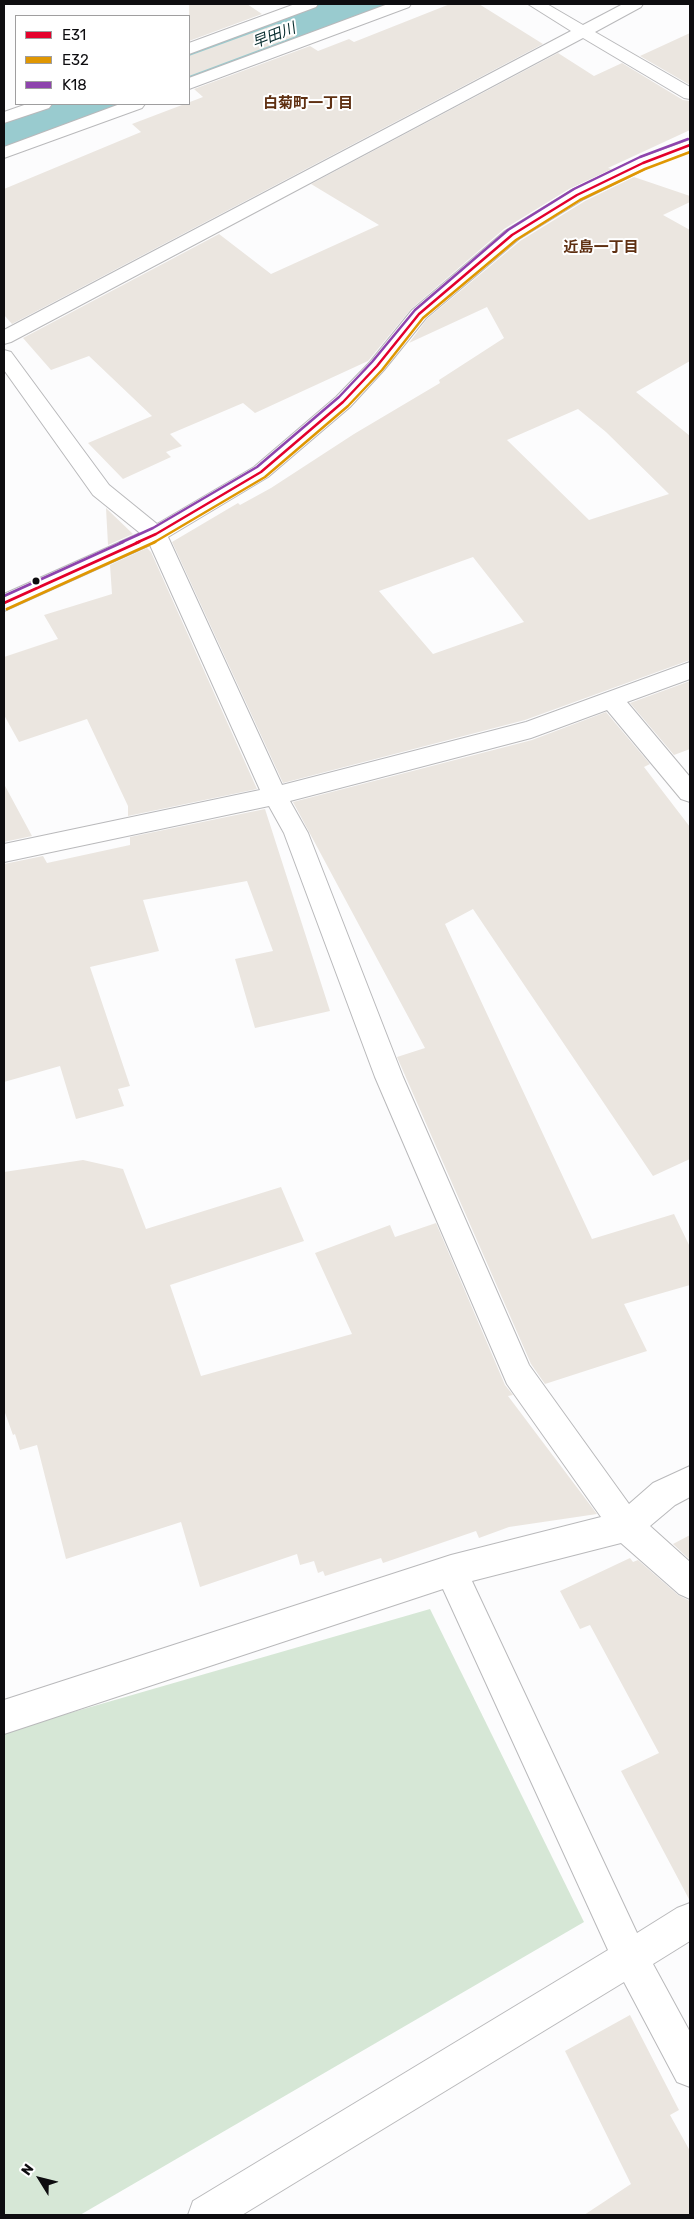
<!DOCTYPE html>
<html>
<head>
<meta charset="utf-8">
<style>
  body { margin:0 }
  #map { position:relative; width:694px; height:2219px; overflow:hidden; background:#fcfcfd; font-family:Rubik,sans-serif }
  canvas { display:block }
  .frame { position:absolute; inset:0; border:5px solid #0e0d10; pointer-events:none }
  .legend { position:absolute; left:15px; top:15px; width:175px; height:90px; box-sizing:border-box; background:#fff; border:1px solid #9f9e9f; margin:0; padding:6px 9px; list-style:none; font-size:15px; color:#0e0d10 }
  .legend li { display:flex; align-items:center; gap:10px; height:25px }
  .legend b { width:25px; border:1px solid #9f9e9f }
  .north { position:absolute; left:15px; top:2154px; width:50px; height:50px; -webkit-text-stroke:4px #fff; paint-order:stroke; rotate:306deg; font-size:14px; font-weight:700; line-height:20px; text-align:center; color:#0e0d10 }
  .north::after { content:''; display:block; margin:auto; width:18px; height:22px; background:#0e0d10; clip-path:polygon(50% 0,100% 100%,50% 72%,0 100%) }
</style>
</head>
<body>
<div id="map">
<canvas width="694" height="2219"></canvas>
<div class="frame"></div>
<ul class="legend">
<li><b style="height:6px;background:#e4002b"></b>E31</li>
<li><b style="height:6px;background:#e09702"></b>E32</li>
<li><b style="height:6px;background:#8e44ad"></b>K18</li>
</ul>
<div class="north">N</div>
</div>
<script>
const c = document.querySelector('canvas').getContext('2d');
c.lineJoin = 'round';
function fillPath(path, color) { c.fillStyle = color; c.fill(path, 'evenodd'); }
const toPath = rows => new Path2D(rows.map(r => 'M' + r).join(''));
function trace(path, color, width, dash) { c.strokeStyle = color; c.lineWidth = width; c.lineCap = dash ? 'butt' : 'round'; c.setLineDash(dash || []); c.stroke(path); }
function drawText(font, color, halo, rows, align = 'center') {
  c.font = font + ' Rubik,"Noto Sans JP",sans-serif'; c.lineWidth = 4; c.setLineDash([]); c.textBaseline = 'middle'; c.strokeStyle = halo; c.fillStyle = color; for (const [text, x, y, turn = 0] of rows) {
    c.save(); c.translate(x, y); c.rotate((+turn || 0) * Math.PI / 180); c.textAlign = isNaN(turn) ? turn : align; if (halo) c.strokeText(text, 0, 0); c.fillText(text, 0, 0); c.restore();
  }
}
fillPath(toPath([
  [430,1609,584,1922,80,2215,4,2215,4,1732]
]), '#d6e7d6');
fillPath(toPath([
  [313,4,385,4,378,15,208,79,189,84,189,50,313,4],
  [46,104,122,104,114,115,23,150,4,154,4,119,46,104]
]), '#99cbcf');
fillPath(toPath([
  [189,4,247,4,262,14,189,41],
  [450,4,479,4,543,44,12,324,4,315,4,189,141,132,132,124,203,97,194,89,310,46,318,51,349,39,354,42],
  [277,24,296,36,189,76,189,56],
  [690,33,690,85,640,56],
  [558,53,594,76,622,63,683,100,690,101,690,130,608,168,612,169,569,189,504,229,411,309,368,361,255,413,243,403,170,434,182,446,166,452,171,457,123,479,88,443,152,416,89,356,51,370,23,338,219,234,271,274,379,225,311,184],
  [634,177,690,196,690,202,663,215,690,230,690,361,636,392,690,436,690,660,525,720,283,783,172,542,238,503,240,505,271,488,354,434,440,383,439,380,504,338,487,307,409,343,427,319,520,241,585,201],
  [578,409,606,432,669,494,589,520,507,440],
  [473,557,524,622,433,654,379,591],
  [106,508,107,509,133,534,108,545],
  [147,548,151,552,257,789,128,816,128,806,87,719,19,742,4,715,4,657,58,639,44,615,112,594,110,565],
  [690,681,690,749,674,755,630,703],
  [606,712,650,764,644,767,690,827,690,1159,653,1176,473,909,445,924,592,1239,674,1214,690,1247,690,1285,624,1304,647,1351,545,1384,531,1364,397,1057,425,1048,293,802,532,740],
  [4,784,32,836,4,842],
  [265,809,330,1011,255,1028,235,959,273,951,247,881,143,900,159,951,90,967,130,1086,118,1089,124,1106,76,1119,60,1066,4,1082,4,864,43,856,47,863,130,845,130,837],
  [83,1160,123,1169,146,1229,281,1187,304,1241,170,1285,201,1376,352,1334,315,1253,390,1225,395,1237,436,1223,505,1385,513,1395,508,1396,597,1514,509,1527,479,1538,476,1531,383,1563,381,1558,325,1576,323,1571,318,1573,314,1561,300,1565,297,1554,200,1587,181,1522,66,1559,37,1445,20,1450,15,1434,13,1435,4,1410,4,1172],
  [690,1535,690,1560,673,1544],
  [630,1558,633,1562,638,1560,678,1595,690,1601,690,1901,621,1771,659,1753,590,1625,580,1629,560,1591],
  [630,2015,679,2110,670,2115,690,2151,690,2215,584,2215,631,2184,565,2051]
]), '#ebe6e0');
const street = toPath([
  [295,4,318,4,316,7,189,54,189,43,295,4],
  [388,4,411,4,409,7,189,89,189,78,388,4],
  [528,4,547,4,583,25,623,4,643,4,641,7,595,32,690,87,690,99,684,98,583,38,11,342,4,344,4,330,571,31,528,4],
  [27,104,52,104,49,108,4,123,4,112,27,104],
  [120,104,145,104,142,108,4,158,4,147,120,104],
  [690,140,690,151,649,167,584,199,519,239,426,318,384,370,350,407,268,477,168,537,282,785,526,722,690,662,690,679,627,702,690,777,690,802,681,799,607,710,531,738,290,801,308,833,403,1077,529,1365,629,1504,653,1483,690,1466,690,1497,675,1505,650,1526,690,1562,690,1599,679,1594,621,1543,472,1581,637,1933,677,1908,690,1903,690,1941,653,1964,690,2032,690,2087,677,2082,624,1982,242,2215,188,2215,193,2201,608,1950,443,1589,4,1734,4,1700,451,1555,601,1517,507,1384,375,1077,284,833,269,806,4,862,4,844,260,790,150,545,4,611,4,594,140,533,93,495,4,370,4,350,11,352,109,485,157,524,254,467,336,397,370,362,412,310,505,231,570,191,637,159,690,140]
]);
trace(street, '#b9b9bb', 2);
fillPath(street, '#fff');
trace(toPath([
  [136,543,156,534,261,472,343,402,377,366,419,314,512,235,577,195,643,163,690,145]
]), '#e4002b', 2.5);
trace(toPath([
  [4,603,139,542]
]), '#e4002b', 3);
trace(toPath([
  [153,543,265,477,348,406,382,370,423,318,516,240,580,200,645,169,690,152]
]), '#e09702', 2.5);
trace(toPath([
  [7,609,155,542]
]), '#e09702', 3);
trace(toPath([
  [120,543,153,528,257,467,339,397,372,362,415,310,508,230,574,189,640,157,688,139]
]), '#8e44ad', 2.5);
trace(toPath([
  [4,596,123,542]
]), '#8e44ad', 3);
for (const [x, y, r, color] of [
  [36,581,4.5,"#0e0d10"]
]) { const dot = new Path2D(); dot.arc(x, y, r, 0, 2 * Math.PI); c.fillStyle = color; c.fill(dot); trace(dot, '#fff', 2); }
drawText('italic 15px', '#0a2f31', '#fff', [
  ["早田川",274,36,-21]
]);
drawText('bold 15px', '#5f3012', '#fff', [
  ["白菊町一丁目",308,104],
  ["近島一丁目",601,248]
]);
</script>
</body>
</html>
